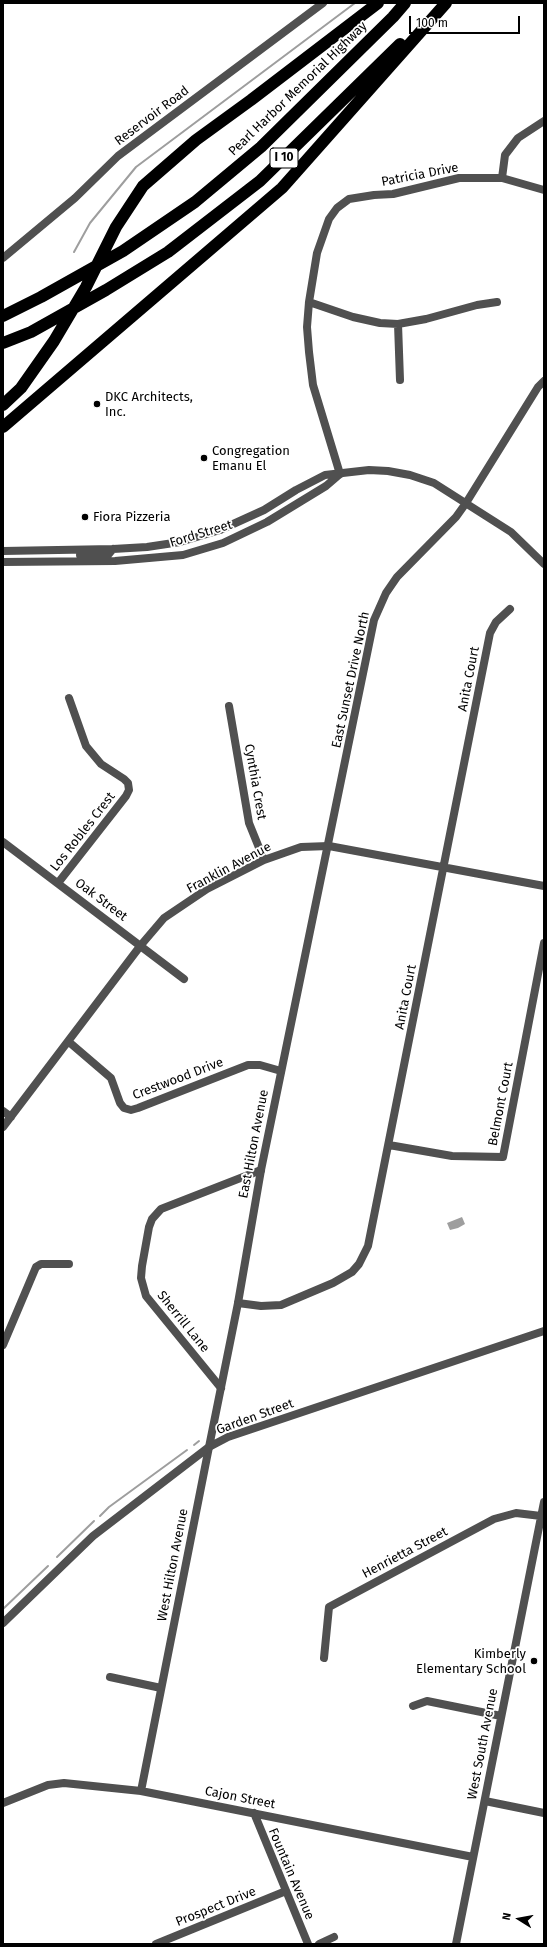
<!DOCTYPE html>
<html>
<head>
<meta charset="utf-8">
<style>
  body { margin:0 }
  #map { position:relative; width:547px; height:1947px; overflow:hidden; background:#fff; font-family:"Fira Sans",sans-serif }
  canvas { display:block }
  .frame { position:absolute; inset:0; border:4px solid #000; pointer-events:none }
  .north { position:absolute; left:499px; top:1899px; width:40px; height:40px; -webkit-text-stroke:3px #fff; paint-order:stroke; rotate:281deg; font-size:11px; font-weight:700; line-height:16px; text-align:center; color:#000 }
  .north::after { content:''; display:block; margin:auto; width:14px; height:18px; background:#000; clip-path:polygon(50% 0,100% 100%,50% 72%,0 100%) }
  .scale { position:absolute; left:409px; top:16px; width:111px; height:18px; box-sizing:border-box; border:2px solid #000; border-top:0; padding-left:5px; font-size:12px; line-height:14px; white-space:nowrap; color:#000; -webkit-text-stroke:3px #fff; paint-order:stroke }
</style>
</head>
<body>
<div id="map">
<canvas width="547" height="1947"></canvas>
<div class="frame"></div>
<div class="north">N</div>
<div class="scale">100 m</div>
</div>
<script>
const c = document.querySelector('canvas').getContext('2d');
c.lineJoin = 'round';
function fillPath(path, color) { c.fillStyle = color; c.fill(path, 'evenodd'); }
const toPath = rows => new Path2D(rows.map(r => 'M' + r).join(''));
function trace(path, color, width, dash) { c.strokeStyle = color; c.lineWidth = width; c.lineCap = dash ? 'butt' : 'round'; c.setLineDash(dash || []); c.stroke(path); }
function drawText(font, color, halo, rows, align = 'center') {
  c.font = font + ' "Fira Sans",sans-serif'; c.lineWidth = 3.5; c.setLineDash([]); c.textBaseline = 'middle'; c.strokeStyle = halo; c.fillStyle = color; for (const [text, x, y, turn = 0] of rows) {
    c.save(); c.translate(x, y); c.rotate((+turn || 0) * Math.PI / 180); c.textAlign = isNaN(turn) ? turn : align; if (halo) c.strokeText(text, 0, 0); c.fillText(text, 0, 0); c.restore();
  }
}
fillPath(toPath([
  [462,1217,465,1224,458,1228,450,1230,447,1223]
]), '#9e9e9e');
trace(toPath([
  [74,252,90,223,136,167,355,3],
  [194,1445,199,1441],
  [100,1516,109,1507,187,1450],
  [57,1557,94,1521],
  [3,1609,48,1566]
]), '#9e9e9e', 2);
trace(toPath([
  [502,178,505,155,518,138,544,121],
  [309,302,353,317,380,323,398,324,426,319,477,305,497,302],
  [398,324,400,380],
  [340,474,313,385,309,352,307,327,309,302,317,253,329,219,337,208,349,199,374,195,393,194,459,178,502,178,544,190],
  [229,706,249,823,264,860],
  [3,842,184,979],
  [58,883,126,796,129,790,128,783,124,779,101,764,86,746,69,698],
  [69,1042,111,1078,120,1103,124,1108,131,1110,138,1108,248,1065,260,1065,281,1071],
  [3,1111,11,1117],
  [3,1127,141,945,164,918,207,889,264,860,301,847,329,846,544,886],
  [389,1145,452,1156,503,1157,544,943],
  [238,1303,261,1306,281,1305,333,1283,352,1272,359,1264,368,1246,490,633,496,622,510,609],
  [3,1345,36,1267,41,1264,69,1264],
  [221,1388,146,1296,141,1278,142,1266,149,1227,152,1219,161,1209,261,1170],
  [324,1658,329,1607,494,1519,516,1513,541,1516],
  [110,1677,161,1688],
  [413,1706,427,1701,501,1716],
  [141,1791,209,1447],
  [485,1801,544,1813],
  [3,1803,48,1785,64,1783,141,1791,473,1857],
  [254,1813,308,1944],
  [156,1944,286,1891],
  [319,1944,334,1937],
  [456,1944,544,1502]
]), '#505050', 8);
trace(toPath([
  [3,258,75,198,118,156,323,3],
  [3,551,113,549,147,547,180,542,220,530,264,510,296,490,325,475,369,470,388,471,410,475,434,483,511,532,544,564],
  [80,555,108,555,113,549],
  [3,562,115,561,183,555,223,543,267,522,326,486,340,474],
  [209,1447,238,1303,261,1170,374,620,386,593,397,577,456,517,466,503,538,387,544,381],
  [3,1623,93,1536,209,1447,228,1437,544,1331]
]), '#505050', 8);
trace(toPath([
  [3,316,41,297,123,251,195,202,261,147,393,17,405,3],
  [3,343,31,332,106,290,168,252,260,181,400,44],
  [3,405,21,388,54,341,86,287,116,227,143,186,196,140,251,100,378,3],
  [3,427,282,188,446,3]
]), '#000', 12);
for (const [x, y, r, color] of [
  [97,404,4,"#000"],
  [204,458,4,"#000"],
  [85,517,4,"#000"],
  [534,1661,4,"#000"]
]) { const dot = new Path2D(); dot.arc(x, y, r, 0, 2 * Math.PI); c.fillStyle = color; c.fill(dot); trace(dot, '#fff', 1.5); }
for (const [x, y, w] of [
  [284,158,28]
]) { const box = new Path2D(); box.roundRect(x - w / 2, y - 10, w, 20, 3); c.fillStyle = '#fff'; c.fill(box); trace(box, '#000', 1); }
drawText('bold 12px', '#000', null, [
  ["I 10",284,158]
]);
drawText('13px', '#000', '#fff', [
  ["Pearl Harbor Memorial Highway",298,89,-44],
  ["Reservoir Road",152,116,-37],
  ["Patricia Drive",420,175,-11],
  ["Ford Street",201,534,-17],
  ["Anita Court",469,679,-79],
  ["East Sunset Drive North",351,680,-78],
  ["Cynthia Crest",255,782,80],
  ["Los Robles Crest",83,832,-52],
  ["Franklin Avenue",229,868,-28],
  ["Oak Street",101,900,37],
  ["Anita Court",406,997,-79],
  ["Crestwood Drive",178,1079,-21],
  ["Belmont Court",501,1104,-79],
  ["East Hilton Avenue",254,1144,-79],
  ["Sherrill Lane",183,1322,51],
  ["Garden Street",255,1417,-20],
  ["Henrietta Street",405,1553,-28],
  ["West Hilton Avenue",173,1565,-79],
  ["West South Avenue",483,1744,-79],
  ["Cajon Street",240,1798,11],
  ["Fountain Avenue",291,1874,67],
  ["Prospect Drive",216,1907,-22]
]);
drawText('13px', '#000', '#fff', [
  ["DKC Architects,",105,397],
  ["Inc.",105,412],
  ["Congregation",212,451],
  ["Emanu El",212,466],
  ["Fiora Pizzeria",93,517],
  ["Kimberly",526,1654,"right"],
  ["Elementary School",526,1669,"right"]
], 'left');
</script>
</body>
</html>
